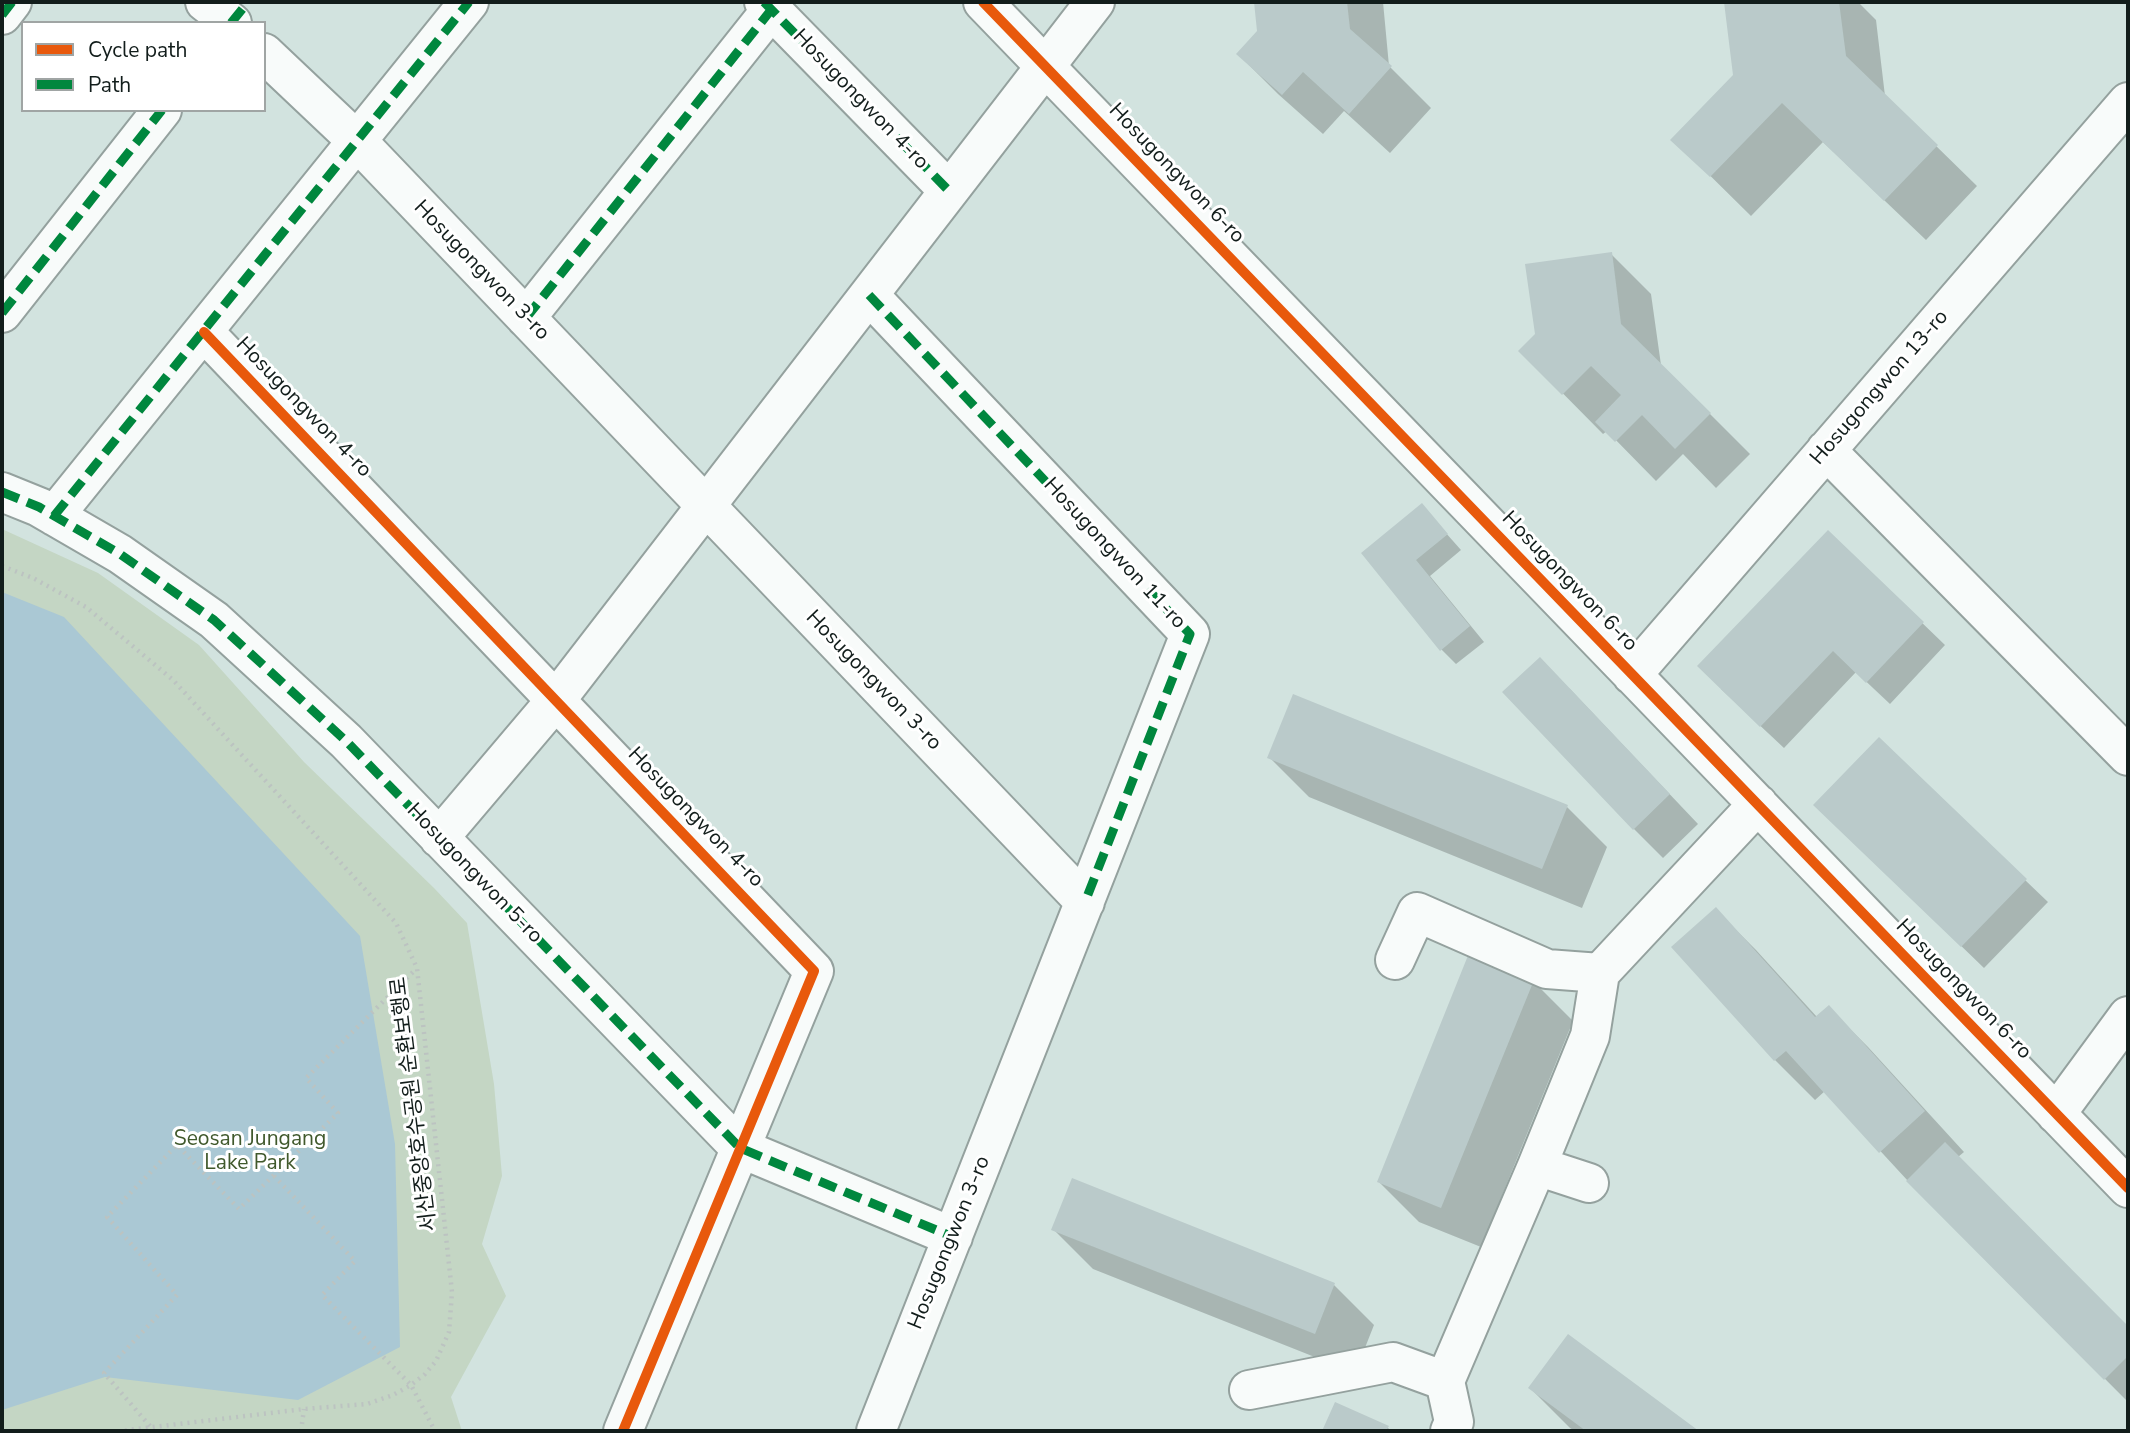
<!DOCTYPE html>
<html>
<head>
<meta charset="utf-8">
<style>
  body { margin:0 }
  #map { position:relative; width:2130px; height:1433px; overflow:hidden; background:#d2e3df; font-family:"Nunito Sans",sans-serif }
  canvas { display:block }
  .frame { position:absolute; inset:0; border:4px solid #121d1b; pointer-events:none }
  .legend { position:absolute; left:21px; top:21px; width:245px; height:91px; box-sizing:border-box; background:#fff; border:2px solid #a0a5a4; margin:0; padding:9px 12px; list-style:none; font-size:21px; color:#121d1b }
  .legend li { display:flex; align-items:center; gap:14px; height:35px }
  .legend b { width:35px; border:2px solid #a0a5a4 }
</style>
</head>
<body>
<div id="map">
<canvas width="2130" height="1433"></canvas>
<div class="frame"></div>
<ul class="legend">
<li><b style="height:9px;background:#e8590c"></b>Cycle path</li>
<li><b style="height:9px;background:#00873e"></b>Path</li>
</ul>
</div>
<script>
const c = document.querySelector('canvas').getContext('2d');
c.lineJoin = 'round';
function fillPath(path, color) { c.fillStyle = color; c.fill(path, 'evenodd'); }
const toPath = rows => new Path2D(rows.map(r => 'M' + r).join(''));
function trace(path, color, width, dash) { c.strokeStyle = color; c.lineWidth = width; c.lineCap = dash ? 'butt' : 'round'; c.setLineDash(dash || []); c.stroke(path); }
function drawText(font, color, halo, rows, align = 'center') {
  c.font = font + ' "Nunito Sans","Noto Sans KR",sans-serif'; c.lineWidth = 6; c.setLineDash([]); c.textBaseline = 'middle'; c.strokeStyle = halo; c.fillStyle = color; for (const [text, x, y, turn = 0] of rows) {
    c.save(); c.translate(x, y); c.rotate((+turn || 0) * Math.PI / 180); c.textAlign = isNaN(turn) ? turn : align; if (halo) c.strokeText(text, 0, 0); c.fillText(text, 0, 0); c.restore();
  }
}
fillPath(toPath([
  [2,529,98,573,199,645,304,762,434,888,467,923,494,1084,502,1176,482,1244,506,1296,451,1397,462,1431,2,1431]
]), '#c4d6c4');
fillPath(toPath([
  [2,592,64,617,360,936,395,1144,400,1347,298,1400,105,1377,2,1410]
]), '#aac8d4');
fillPath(toPath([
  [1256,2,1383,2,1389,66,1431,108,1390,153,1344,111,1323,134,1278,94,1238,54,1259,32],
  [1726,2,1858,2,1876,20,1885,96,1977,186,1926,240,1823,142,1751,216,1673,139,1734,76],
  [1611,254,1651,294,1661,365,1750,454,1716,488,1683,454,1656,481,1607,431,1603,434,1521,351],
  [1422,506,1461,550,1430,576,1484,642,1456,664,1441,649,1363,554],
  [1828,532,1945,645,1890,704,1856,672,1784,748,1721,689],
  [1569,688,1698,824,1663,858,1634,829],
  [1269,757,1567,807,1607,847,1582,908,1309,797],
  [1838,827,2025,880,2048,902,1984,968],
  [1716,910,1756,950,1817,1017,1828,1007,1868,1047,1964,1152,1958,1157,2128,1328,2128,1402,1908,1181,1825,1091,1815,1100,1775,1060,1673,947],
  [1533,981,1573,1021,1481,1247,1419,1222,1379,1182],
  [1053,1229,1334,1285,1374,1325,1355,1373,1093,1269],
  [1568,1337,1696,1431,1575,1431,1570,1428,1530,1388],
  [1336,1404,1388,1428,1391,1431,1324,1431]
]), '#0003');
fillPath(toPath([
  [1254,2,1347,2,1350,29,1392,66,1349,114,1303,72,1282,95,1236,54,1257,31],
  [1724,2,1839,2,1846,56,1938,145,1884,201,1782,103,1710,177,1670,140,1733,75],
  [1612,252,1621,324,1711,413,1675,449,1642,415,1615,442,1595,422,1621,395,1591,366,1562,395,1518,351,1535,334,1525,264],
  [1422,503,1448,534,1416,560,1470,626,1440,651,1361,553],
  [1828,530,1924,622,1866,683,1833,651,1760,727,1697,666],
  [1540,657,1670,794,1633,830,1502,692],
  [1293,694,1568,805,1542,869,1267,758],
  [1879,737,2027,879,1961,947,1813,805],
  [1716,907,1815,1017,1829,1005,1925,1111,1879,1153,1786,1051,1774,1061,1671,947],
  [1469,953,1534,980,1441,1208,1377,1182],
  [1945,1142,2128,1326,2128,1356,2104,1380,1906,1181],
  [1072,1178,1335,1283,1315,1334,1051,1230],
  [1568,1334,1699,1431,1586,1431,1528,1388],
  [1335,1402,1389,1426,1386,1431,1322,1431]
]), '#bacaca');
const minor = toPath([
  [205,2,232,23],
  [764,2,949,191],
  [983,2,2128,1188],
  [2,15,12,2],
  [264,53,357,141,1085,902],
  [869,295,1190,634,876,1431],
  [2,313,162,110],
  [526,318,771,10],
  [204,332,814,971,623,1431],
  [1826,450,2128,756],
  [2,492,39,507,120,554,214,620,346,741,740,1148,953,1237],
  [54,516,469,2],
  [1632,675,2128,102],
  [439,838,556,700,1095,2],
  [1395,960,1417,912,1547,969,1600,973],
  [2056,1114,2128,1016],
  [1537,1166,1589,1183],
  [1249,1390,1393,1362,1445,1381],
  [1450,1431,1454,1422,1445,1381,1537,1166,1590,1036,1600,973,1758,804]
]);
trace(minor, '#94a19e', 42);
trace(toPath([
  [2,566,33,578,86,607,173,680,396,923,417,968,452,1292,449,1332,436,1361,425,1374,411,1385,393,1395,367,1404,304,1409,120,1431],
  [274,1176,355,1261,322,1295,411,1385,435,1431],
  [150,1426,104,1373,177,1295,107,1217,177,1145,239,1209,338,1113,306,1078,416,969],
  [301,1431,304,1409]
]), '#bcc3c1', 4.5, [2, 5]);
trace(minor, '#f8fbfa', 38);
trace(toPath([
  [764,2,949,191],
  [2,15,12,2],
  [231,23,248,2],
  [869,295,1190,634,1085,902],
  [2,313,162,110],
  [526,318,771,10],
  [2,492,39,507,120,554,214,620,346,741,740,1148,953,1237],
  [54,516,469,2]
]), '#00873e', 9, [18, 9]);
trace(toPath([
  [983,2,2128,1188],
  [204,332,814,971,623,1431]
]), '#e8590c', 10);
drawText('21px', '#121d1b', '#fff', [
  ["Hosugongwon 4-ro",860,100,46],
  ["Hosugongwon 6-ro",1176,174,46],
  ["Hosugongwon 3-ro",481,271,46],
  ["Hosugongwon 13-ro",1880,388,-49],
  ["Hosugongwon 4-ro",303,408,46],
  ["Hosugongwon 11-ro",1114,554,47],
  ["Hosugongwon 6-ro",1569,582,46],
  ["Hosugongwon 3-ro",873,681,46],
  ["Hosugongwon 4-ro",695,818,46],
  ["Hosugongwon 5-ro",474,874,46],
  ["Hosugongwon 6-ro",1963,990,46],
  ["서산중앙호수공원 순환보행로",415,1104,-97],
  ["Hosugongwon 3-ro",950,1243,-68]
]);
drawText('21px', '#40592c', '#fff', [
  ["Seosan Jungang",250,1140],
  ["Lake Park",250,1164]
]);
</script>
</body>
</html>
